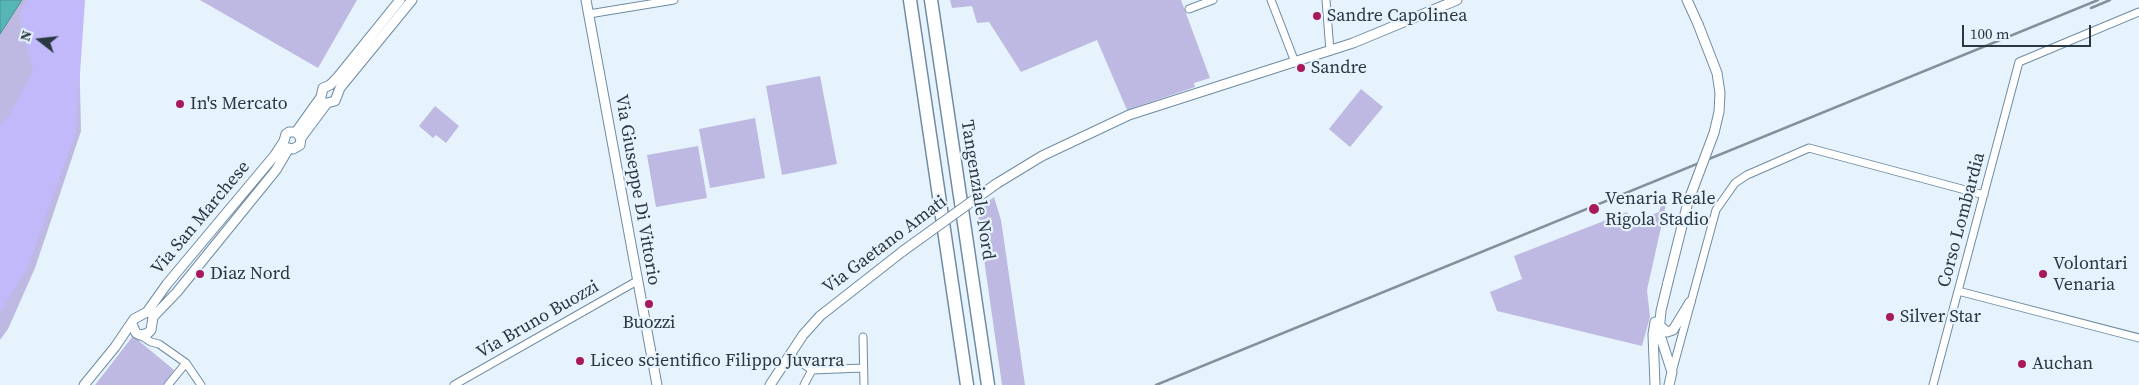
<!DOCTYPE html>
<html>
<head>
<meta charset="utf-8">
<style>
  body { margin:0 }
  #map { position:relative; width:2139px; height:385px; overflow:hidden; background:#e6f3fd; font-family:"Source Serif 4",serif }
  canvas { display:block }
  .north { position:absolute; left:15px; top:15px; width:50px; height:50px; -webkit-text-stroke:4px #e6f3fd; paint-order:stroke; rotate:286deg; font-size:14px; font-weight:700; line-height:20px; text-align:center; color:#2b3842 }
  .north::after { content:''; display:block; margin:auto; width:18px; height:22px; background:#2b3842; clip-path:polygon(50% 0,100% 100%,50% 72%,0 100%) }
  .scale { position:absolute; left:1962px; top:25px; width:129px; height:22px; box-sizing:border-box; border:2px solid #2b3842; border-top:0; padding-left:6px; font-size:15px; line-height:18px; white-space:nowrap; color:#2b3842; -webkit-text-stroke:4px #e6f3fd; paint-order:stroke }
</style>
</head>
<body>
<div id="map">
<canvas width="2139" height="385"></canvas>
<div class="north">N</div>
<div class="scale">100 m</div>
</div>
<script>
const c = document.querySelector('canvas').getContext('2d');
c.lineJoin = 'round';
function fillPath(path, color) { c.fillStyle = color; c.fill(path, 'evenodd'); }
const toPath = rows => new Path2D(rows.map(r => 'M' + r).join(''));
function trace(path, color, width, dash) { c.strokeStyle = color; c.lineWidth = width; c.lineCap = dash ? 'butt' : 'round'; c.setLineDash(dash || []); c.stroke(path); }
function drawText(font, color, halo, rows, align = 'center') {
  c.font = font + ' "Source Serif 4",serif'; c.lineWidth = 4.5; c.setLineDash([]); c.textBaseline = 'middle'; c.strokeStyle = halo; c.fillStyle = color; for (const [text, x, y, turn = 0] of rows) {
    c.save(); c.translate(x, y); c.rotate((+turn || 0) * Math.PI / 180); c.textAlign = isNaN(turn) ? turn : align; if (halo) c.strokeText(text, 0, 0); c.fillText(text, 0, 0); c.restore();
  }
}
fillPath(toPath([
  [0,0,78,0,81,131,35,268,8,329,0,340],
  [200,0,357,0,318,68],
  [950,0,1181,0,1210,78,1194,83,1195,87,1127,110,1097,40,1021,72,989,22,977,23,972,6,952,8],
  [820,76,837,164,782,175,766,86],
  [1361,89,1383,107,1350,147,1329,129],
  [435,106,459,126,446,143,436,135,433,138,419,126],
  [755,118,765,178,710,188,699,129],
  [698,146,707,198,656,207,647,155],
  [994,197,1001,220,1025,385,1002,385,977,210],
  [1663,199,1666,205,1647,290,1650,317,1642,346,1497,311,1490,292,1522,279,1514,256,1627,212,1632,223,1659,212],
  [133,336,174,370,163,385,95,385]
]), '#bdb9e2');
fillPath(toPath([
  [26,0,85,0,76,132,27,269,0,313,0,126,8,117,33,71,19,15]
]), '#c1b9fa');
const water = toPath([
  [0,0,22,0,0,34,0,0]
]);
fillPath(water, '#56b6b6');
trace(water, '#499093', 1);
const minor = toPath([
  [1271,0,1295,62],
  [1326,0,1330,51],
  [1189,9,1213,0],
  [589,14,674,0],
  [1958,291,2139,338],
  [140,335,151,342,159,344,186,363,201,385],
  [863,337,864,385],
  [790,355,812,370,863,368],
  [1672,372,1716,210,1735,183,1747,175,1809,148,1984,195],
  [168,385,186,363],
  [454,385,637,281],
  [804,385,812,370],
  [1933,385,2019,62,2139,12]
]);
const tertiary = toPath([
  [586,0,657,385],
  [1687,0,1698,24],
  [327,103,335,101,340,88,412,0],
  [296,132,321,97,323,88,330,85,337,78,400,0],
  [289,148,293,149,300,145,301,138,327,103],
  [996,184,1042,156,1129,115,1353,43,1457,0],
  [1668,282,1661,311,1659,332,1672,372,1669,385],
  [132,324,136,333,140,335,148,333,151,330,153,317,177,292,276,170,289,148],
  [1659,325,1667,332,1673,330,1690,302],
  [84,385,115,347,134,319,147,312,167,284,275,155,284,141,286,134,289,132,296,132,301,138],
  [770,385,803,335,820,316,903,251],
  [1655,385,1653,334,1655,322]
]);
const motorway = toPath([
  [910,0,967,385],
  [931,0,988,385]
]);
trace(minor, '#6e8ba3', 9);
trace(tertiary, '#6e8ba3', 11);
trace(motorway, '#6e8ba3', 15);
trace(minor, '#fff', 7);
trace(tertiary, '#fff', 9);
trace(motorway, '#fff', 12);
trace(toPath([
  [2091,8,2110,0],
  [1156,385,2098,0]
]), '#84919b', 2.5);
const tertiaryBridge = toPath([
  [903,251,996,184],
  [1668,282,1688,202,1714,133,1719,112,1720,93,1717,73,1698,24]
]);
trace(tertiaryBridge, '#6e8ba3', 11, []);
trace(tertiaryBridge, '#fff', 9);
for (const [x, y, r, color] of [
  [1317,16,5,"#a7195a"],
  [1301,68,5,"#a7195a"],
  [180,104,5,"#a7195a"],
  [1594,209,6,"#a7195a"],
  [200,274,5,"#a7195a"],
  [2043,274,5,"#a7195a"],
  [649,304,5,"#a7195a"],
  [1890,317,5,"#a7195a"],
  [580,361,5,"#a7195a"],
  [2022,364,5,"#a7195a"]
]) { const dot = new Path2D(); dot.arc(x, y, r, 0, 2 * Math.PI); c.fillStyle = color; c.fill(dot); trace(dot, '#e6f3fd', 2); }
drawText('18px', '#2b3842', '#e6f3fd', [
  ["Sandre Capolinea",1327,16],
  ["Sandre",1311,68],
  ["In's Mercato",190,104],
  ["Venaria Reale",1605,199],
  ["Rigola Stadio",1605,220],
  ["Volontari",2053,264],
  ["Venaria",2053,285],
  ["Diaz Nord",210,274],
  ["Silver Star",1900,317],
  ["Buozzi",649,323,"center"],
  ["Liceo scientifico Filippo Juvarra",590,361],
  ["Auchan",2032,364]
], 'left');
drawText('18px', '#2b3842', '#e6f3fd', [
  ["Via Giuseppe Di Vittorio",637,190,80],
  ["Tangenziale Nord",977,190,81],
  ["Via San Marchese",201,218,-50],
  ["Corso Lombardia",1962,220,-75],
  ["Via Gaetano Amati",885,245,-37],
  ["Via Bruno Buozzi",538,320,-30]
]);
</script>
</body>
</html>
